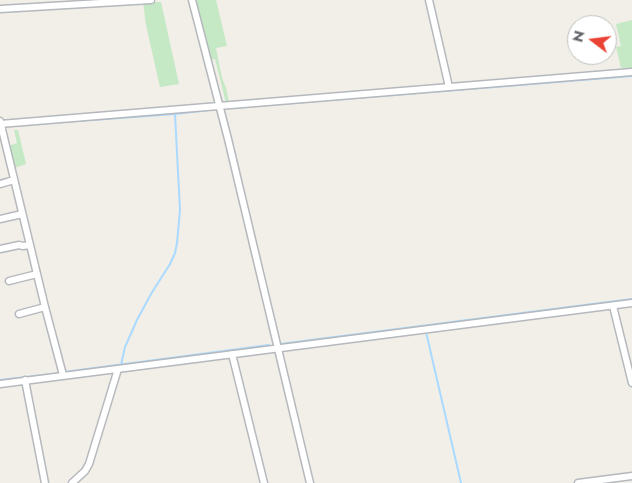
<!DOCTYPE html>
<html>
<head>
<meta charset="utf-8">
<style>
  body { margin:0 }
  #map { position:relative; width:632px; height:483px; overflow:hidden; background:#f1efe8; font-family:Jost,sans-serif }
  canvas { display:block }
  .north { position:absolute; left:567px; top:15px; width:50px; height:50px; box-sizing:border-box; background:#fff; border:1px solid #bfc1c3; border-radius:50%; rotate:285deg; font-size:14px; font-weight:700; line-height:20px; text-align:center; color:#5f6368 }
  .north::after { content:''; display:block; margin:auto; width:18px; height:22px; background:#ea4335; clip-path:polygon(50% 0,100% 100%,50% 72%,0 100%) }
</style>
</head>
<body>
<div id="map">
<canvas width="632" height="483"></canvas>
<div class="north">N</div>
</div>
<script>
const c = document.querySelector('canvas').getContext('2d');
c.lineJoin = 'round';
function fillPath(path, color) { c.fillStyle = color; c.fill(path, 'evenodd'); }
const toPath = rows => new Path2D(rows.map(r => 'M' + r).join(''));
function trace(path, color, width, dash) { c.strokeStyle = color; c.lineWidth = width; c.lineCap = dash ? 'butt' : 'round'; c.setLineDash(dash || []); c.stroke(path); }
fillPath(toPath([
  [195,0,216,0,227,46,216,48,222,78,226,88,229,102,226,103,215,59,210,60],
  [143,2,161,2,179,84,160,87,146,25],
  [632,20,632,69,623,70,623,67,621,68,616,47,621,46,616,24],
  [14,130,18,130,26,164,14,168,9,146,17,143]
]), '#c5e8c5');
trace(toPath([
  [37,124,175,114,218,109,632,76],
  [426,332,461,483],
  [280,344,632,299],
  [121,365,125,347,137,320,151,294,170,264,175,253,177,243,180,210,175,114],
  [64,372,269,345],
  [0,380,60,373]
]), '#aadaff', 2);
const minor = toPath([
  [192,0,228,139,310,483],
  [429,0,449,87],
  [0,9,151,0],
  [0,121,45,307,63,375],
  [0,124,632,72],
  [0,184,14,180],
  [0,219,22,214],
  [0,249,19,245,23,246,30,245],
  [9,281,37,274],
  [613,306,632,383],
  [19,314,45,307],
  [232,354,264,483],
  [25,380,45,483],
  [0,384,632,303],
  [72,483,85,471,89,464,118,369],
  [578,483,632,476]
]);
trace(minor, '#b5b8bc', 9);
trace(minor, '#fff', 6);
</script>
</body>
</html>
